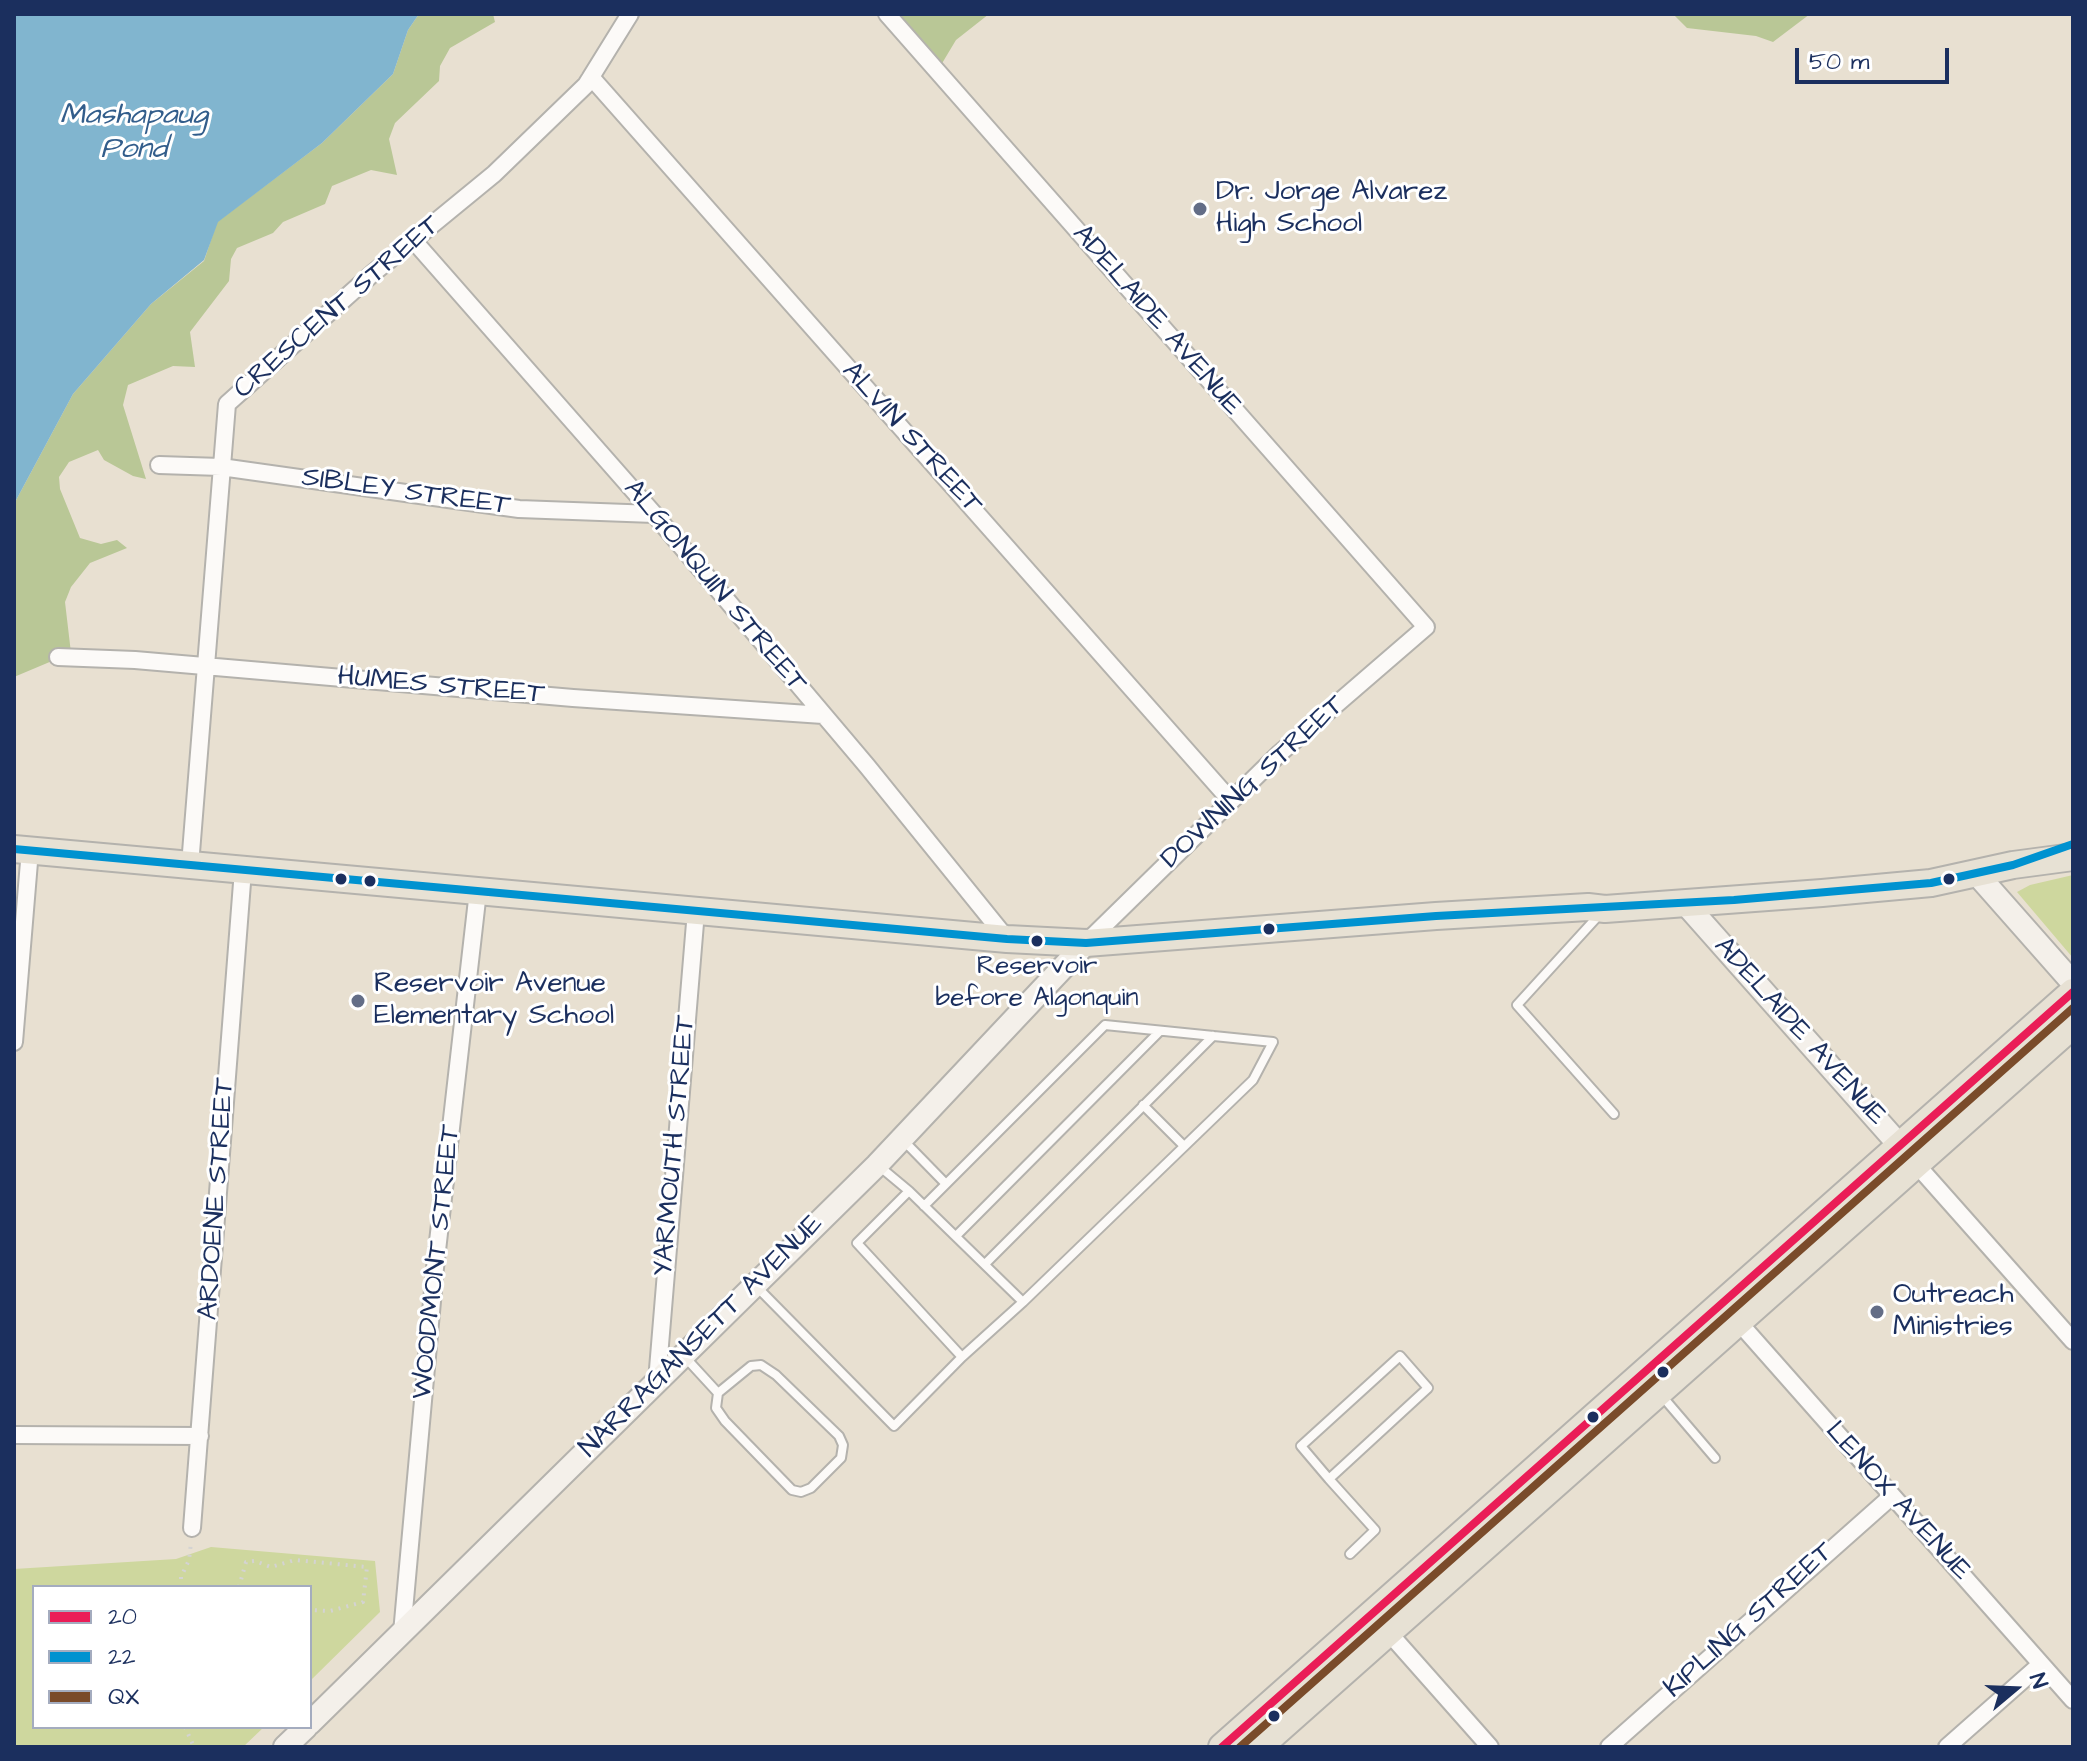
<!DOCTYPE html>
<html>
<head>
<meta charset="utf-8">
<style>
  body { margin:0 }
  #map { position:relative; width:2087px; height:1761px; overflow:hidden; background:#e8e0d1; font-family:"Architects Daughter",sans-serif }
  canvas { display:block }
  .frame { position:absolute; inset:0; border:16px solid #1b2f5e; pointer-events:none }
  .legend { position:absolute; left:32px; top:1585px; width:280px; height:144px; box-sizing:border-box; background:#fff; border:2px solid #a4acbf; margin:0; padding:10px 14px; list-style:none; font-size:24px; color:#1b2f5e }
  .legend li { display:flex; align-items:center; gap:16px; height:40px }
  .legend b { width:40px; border:2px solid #a4acbf }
  .north { position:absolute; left:1975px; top:1649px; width:80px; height:80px; -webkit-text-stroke:6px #fff; paint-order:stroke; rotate:71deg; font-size:22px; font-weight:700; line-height:32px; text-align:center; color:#1b2f5e }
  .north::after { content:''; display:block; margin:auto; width:28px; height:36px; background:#1b2f5e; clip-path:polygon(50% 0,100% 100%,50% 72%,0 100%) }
  .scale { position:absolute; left:1795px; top:48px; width:154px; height:36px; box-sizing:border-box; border:4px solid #1b2f5e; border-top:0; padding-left:10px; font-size:24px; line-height:28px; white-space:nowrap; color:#1b2f5e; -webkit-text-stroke:6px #fff; paint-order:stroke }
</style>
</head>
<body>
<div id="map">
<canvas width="2087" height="1761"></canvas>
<div class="frame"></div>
<ul class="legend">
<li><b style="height:10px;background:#ea1d57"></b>20</li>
<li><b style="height:10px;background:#0092d0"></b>22</li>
<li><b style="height:10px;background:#7a4b2a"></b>QX</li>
</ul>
<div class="north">N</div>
<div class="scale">50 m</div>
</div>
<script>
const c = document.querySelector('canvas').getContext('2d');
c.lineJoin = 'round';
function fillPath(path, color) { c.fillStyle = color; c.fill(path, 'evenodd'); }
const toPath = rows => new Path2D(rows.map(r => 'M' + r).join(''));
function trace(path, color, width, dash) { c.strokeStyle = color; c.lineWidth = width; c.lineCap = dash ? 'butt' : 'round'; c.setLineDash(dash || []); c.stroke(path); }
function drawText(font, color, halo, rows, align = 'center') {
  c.font = font + ' "Architects Daughter",sans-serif'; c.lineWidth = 6; c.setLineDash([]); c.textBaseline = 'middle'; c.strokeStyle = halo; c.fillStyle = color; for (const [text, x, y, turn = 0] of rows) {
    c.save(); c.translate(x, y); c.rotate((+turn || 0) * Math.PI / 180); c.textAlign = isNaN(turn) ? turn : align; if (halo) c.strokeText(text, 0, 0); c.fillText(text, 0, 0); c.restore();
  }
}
fillPath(toPath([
  [2073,875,2073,958,2017,892,2030,885],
  [211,1547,375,1561,380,1612,310,1681,310,1587,34,1587,34,1727,264,1727,243,1747,14,1747,14,1569,176,1559]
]), '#ced79e');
fillPath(toPath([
  [419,14,493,14,495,22,450,48,440,66,439,81,395,123,389,139,397,175,371,170,332,186,325,204,283,222,273,233,237,248,231,259,229,281,190,332,195,367,173,366,128,385,123,405,146,479,133,476,104,460,98,450,69,462,59,477,60,489,80,538,101,544,117,540,127,548,90,563,71,587,65,602,71,653,14,677,14,504,73,394,151,304,204,261,217,222,322,143,393,74,408,30],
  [890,14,989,14,956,40,938,70],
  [1673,14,1810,14,1773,42,1756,36,1687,28]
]), '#b9c796');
fillPath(toPath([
  [14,14,419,14,408,30,393,74,322,143,218,222,204,260,151,304,73,394,14,504]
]), '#81b5cf');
const lane = toPath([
  [1599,915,1517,1005,1614,1114],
  [1143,1105,1184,1146],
  [904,1141,946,1184],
  [879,1166,909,1191],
  [924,1206,1105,1025,1273,1042,1253,1080,1023,1302],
  [956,1236,1160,1031],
  [985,1264,1213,1036],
  [755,1285,894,1426,962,1357,1023,1302,909,1191,857,1243,962,1357],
  [684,1356,718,1393,716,1408,725,1421,792,1490,801,1492,811,1488,841,1458,843,1445,839,1436,776,1375,761,1365,751,1366,718,1393],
  [1662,1396,1715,1458],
  [1329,1479,1428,1388,1400,1356,1301,1446,1329,1479,1375,1530,1350,1554]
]);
const street = toPath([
  [887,14,1426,627,1280,753,1087,942],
  [591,77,1231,801],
  [414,241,654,514,867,766,1007,939],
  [159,465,221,467,519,509,654,514],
  [58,657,135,660,573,698,823,715],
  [190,865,227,404,372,274,494,174,586,85,630,14],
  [14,1042,30,850],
  [1916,1164,2073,1341],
  [1735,1318,2073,1700],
  [657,1381,696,911],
  [14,1435,200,1436],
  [192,1528,243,870],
  [1382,1625,1490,1747],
  [402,1633,435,1268,478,891],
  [1609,1747,1892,1496],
  [1947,1747,2041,1664]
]);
const secondary = toPath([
  [1975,872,2073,983],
  [1684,902,1910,1157],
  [310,1723,877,1165,1086,943],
  [285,1747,306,1727]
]);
const primary = toPath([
  [14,849,1007,939,1086,943,1436,916,1588,907,1605,909,1822,893,1931,883,2013,865,2073,857],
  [1222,1747,2073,992],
  [1259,1747,2073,1025]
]);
trace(lane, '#b4b2ad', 12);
trace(street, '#b4b2ad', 20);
trace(secondary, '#b4b2ad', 26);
trace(primary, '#b4b2ad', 30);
trace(toPath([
  [181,1587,181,1577,189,1560,191,1543],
  [239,1587,246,1562,255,1561,271,1567,295,1560,367,1567,363,1602,330,1611,310,1610],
  [185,1727,194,1747]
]), '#d4d3d2', 4, [2, 6]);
trace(lane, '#fcfaf8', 8);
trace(street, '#fcfaf8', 16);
trace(secondary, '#f4f0ea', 22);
trace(primary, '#e7e1d4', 26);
trace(toPath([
  [1222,1747,2073,992]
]), '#ea1d57', 8);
trace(toPath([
  [14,849,1007,939,1086,943,1436,916,1734,900,1931,883,2013,865,2073,844]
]), '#0092d0', 8);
trace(toPath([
  [1240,1747,2073,1008]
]), '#7a4b2a', 8);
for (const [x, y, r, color] of [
  [1200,209,8,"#636d86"],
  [341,879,7,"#1b2f5e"],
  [1949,879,7,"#1b2f5e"],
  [370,881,7,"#1b2f5e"],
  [1269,929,7,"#1b2f5e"],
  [1037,941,7,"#1b2f5e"],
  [358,1001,8,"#636d86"],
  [1877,1312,8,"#636d86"],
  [1663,1372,7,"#1b2f5e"],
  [1593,1417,7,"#1b2f5e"],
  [1274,1716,7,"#1b2f5e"]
]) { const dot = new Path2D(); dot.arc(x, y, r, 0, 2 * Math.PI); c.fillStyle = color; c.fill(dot); trace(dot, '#fff', 3); }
drawText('26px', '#1b2f5e', '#fff', [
  ["Reservoir",1037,968],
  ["before Algonquin",1037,1000]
]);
drawText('28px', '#1b2f5e', '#fff', [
  ["Dr. Jorge Alvarez",1216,193],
  ["High School",1216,225],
  ["Reservoir Avenue",374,985],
  ["Elementary School",374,1017],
  ["Outreach",1893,1296],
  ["Ministries",1893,1328]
], 'left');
drawText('28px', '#1b2f5e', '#fff', [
  ["CRESCENT STREET",338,308,-41],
  ["ADELAIDE AVENUE",1156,321,49],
  ["ALVIN STREET",911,439,48],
  ["SIBLEY STREET",406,493,8],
  ["ALGONQUIN STREET",714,587,50],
  ["HUMES STREET",441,687,5],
  ["DOWNING STREET",1254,783,-43],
  ["ADELAIDE AVENUE",1799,1032,48],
  ["YARMOUTH STREET",676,1146,-85],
  ["ARDOENE STREET",218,1199,-86],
  ["WOODMONT STREET",438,1262,-84],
  ["NARRAGANSETT AVENUE",702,1337,-45],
  ["LENOX AVENUE",1897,1502,48],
  ["KIPLING STREET",1750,1621,-42]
]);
drawText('italic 30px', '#325d8b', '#fff', [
  ["Mashapaug",134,117],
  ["Pond",134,151]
]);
</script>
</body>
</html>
